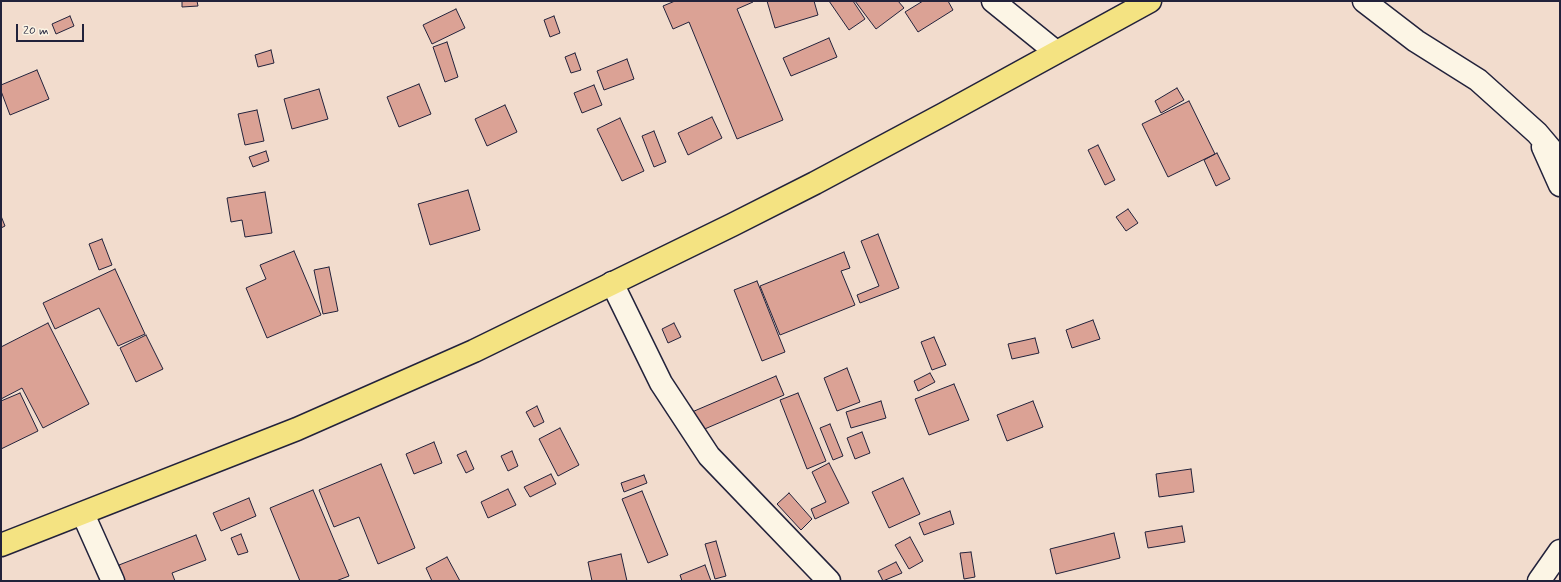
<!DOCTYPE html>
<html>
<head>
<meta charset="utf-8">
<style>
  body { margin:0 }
  #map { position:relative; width:1561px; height:582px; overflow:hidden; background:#f2dccd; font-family:Mynerve,sans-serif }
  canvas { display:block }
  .frame { position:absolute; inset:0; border:2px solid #22223b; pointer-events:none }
  .scale { position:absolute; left:16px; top:24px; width:68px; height:18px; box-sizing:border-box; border:2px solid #22223b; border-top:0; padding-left:5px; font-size:12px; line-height:14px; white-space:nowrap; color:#22223b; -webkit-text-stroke:3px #fcf5e5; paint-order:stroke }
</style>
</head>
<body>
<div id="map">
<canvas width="1561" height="582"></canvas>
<div class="frame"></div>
<div class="scale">20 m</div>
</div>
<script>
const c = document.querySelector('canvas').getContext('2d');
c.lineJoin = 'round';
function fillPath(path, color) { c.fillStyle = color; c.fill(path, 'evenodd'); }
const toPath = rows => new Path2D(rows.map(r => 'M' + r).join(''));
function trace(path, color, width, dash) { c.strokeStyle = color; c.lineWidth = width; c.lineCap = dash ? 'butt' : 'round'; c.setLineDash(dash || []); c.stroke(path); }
const building = toPath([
  [182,1,197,1,198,6,182,7,182,1],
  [675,1,753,1,753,2,737,9,783,120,737,139,689,22,673,29,663,6,675,1],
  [767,1,814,1,818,15,775,28,767,1],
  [829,1,853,1,865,19,849,30,829,1],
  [855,1,898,1,904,8,876,29,855,1],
  [923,1,948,1,953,10,918,32,905,12,923,1],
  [456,9,465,28,432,44,423,25,456,9],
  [70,16,74,26,56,34,52,24,70,16],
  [554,16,560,33,550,37,544,20,554,16],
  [829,38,837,57,791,76,783,58,829,38],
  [447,42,458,77,445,82,433,47,447,42],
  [271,50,274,63,258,67,255,55,271,50],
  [575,53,581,70,571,73,565,57,575,53],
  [627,59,634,79,604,90,597,71,627,59],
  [37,70,49,99,10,115,1,91,1,85,37,70],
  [419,84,431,114,399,127,387,97,419,84],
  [594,85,602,105,582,113,574,93,594,85],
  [1177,88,1184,100,1161,113,1155,101,1177,88],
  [319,89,328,119,292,129,284,99,319,89],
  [1189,101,1215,154,1168,177,1142,124,1189,101],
  [505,105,517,132,487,146,475,119,505,105],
  [257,110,264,141,245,145,238,114,257,110],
  [712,117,722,138,688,155,678,133,712,117],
  [620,118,644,171,622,181,597,129,620,118],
  [654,131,666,162,654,167,642,136,654,131],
  [1098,145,1115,180,1105,185,1088,150,1098,145],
  [266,151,269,161,253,167,249,157,266,151],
  [1217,153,1230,179,1216,186,1204,160,1217,153],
  [468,190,480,230,430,245,418,204,468,190],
  [265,192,272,233,245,237,242,220,231,222,227,198,265,192],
  [1128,209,1138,223,1126,231,1116,217,1128,209],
  [1,216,5,226,1,228,1,216],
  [878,234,899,288,860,303,857,295,879,286,861,241,878,234],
  [102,239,112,265,99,270,89,244,102,239],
  [294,251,321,315,267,338,246,288,266,279,260,265,294,251],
  [844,252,850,268,841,271,855,305,780,335,760,286,844,252],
  [329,267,338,311,323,314,314,270,329,267],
  [115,269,145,334,118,346,99,308,55,329,43,303,115,269],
  [757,281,785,352,762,361,734,290,757,281],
  [1093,320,1100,339,1072,348,1066,330,1093,320],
  [48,323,89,404,43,428,22,388,1,399,1,347,48,323],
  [674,323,681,337,668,343,662,329,674,323],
  [146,335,163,369,136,382,120,348,146,335],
  [934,337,946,365,932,370,921,342,934,337],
  [1035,338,1039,353,1012,359,1008,344,1035,338],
  [847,368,860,402,837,411,824,378,847,368],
  [930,373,935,382,918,391,914,381,930,373],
  [776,376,784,395,686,437,678,418,776,376],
  [954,384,969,420,929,435,915,399,954,384],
  [20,393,38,431,1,449,1,401,20,393],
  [798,393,826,461,807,469,780,400,798,393],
  [881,401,886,418,851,428,846,412,881,401],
  [1033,401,1043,427,1007,441,997,415,1033,401],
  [537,406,544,422,534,427,526,412,537,406],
  [830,424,843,456,833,460,820,428,830,424],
  [560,428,579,465,558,476,539,439,560,428],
  [862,432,870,453,855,459,847,438,862,432],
  [434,442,442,463,414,474,406,454,434,442],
  [466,451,474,469,466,473,457,455,466,451],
  [512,451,518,466,508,471,501,456,512,451],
  [829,463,849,503,815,519,811,509,826,502,812,472,829,463],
  [381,464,415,548,378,564,359,517,334,527,319,490,381,464],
  [1191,469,1194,492,1159,497,1156,474,1191,469],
  [551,474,556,484,530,497,524,487,551,474],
  [644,475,647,483,624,492,621,483,644,475],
  [903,478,920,514,889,528,872,492,903,478],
  [508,489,516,505,488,518,481,502,508,489],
  [313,490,349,576,336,581,300,581,270,508,313,490],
  [642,491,668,555,648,563,622,499,642,491],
  [789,493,812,519,801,530,777,504,789,493],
  [249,498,256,516,221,531,213,513,249,498],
  [950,511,954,524,924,535,919,523,950,511],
  [1182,526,1185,542,1148,548,1145,532,1182,526],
  [1114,533,1120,558,1056,574,1050,549,1114,533],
  [241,534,248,552,238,555,231,538,241,534],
  [196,535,206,560,172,573,175,581,125,581,119,565,196,535],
  [910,537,923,561,909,569,895,545,910,537],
  [716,541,726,576,715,579,705,544,716,541],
  [971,552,975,577,964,579,960,553,971,552],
  [621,554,627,581,592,581,588,562,621,554],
  [447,557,460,581,432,581,426,568,447,557],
  [896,562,902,573,883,581,878,571,896,562],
  [705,565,711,581,682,581,680,575,705,565]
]);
fillPath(building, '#dba295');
trace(building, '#22223b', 1);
const minor = toPath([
  [993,1,1056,52],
  [1364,1,1416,41,1478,80,1537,133,1560,160],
  [1543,147,1560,185],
  [612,283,661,383,709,456,829,581],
  [83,514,113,581],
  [1539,581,1560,551]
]);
const major = toPath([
  [1,545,297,429,474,351,732,225,815,183,944,114,1150,1]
]);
trace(minor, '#22223b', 25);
trace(major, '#22223b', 25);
trace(minor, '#fcf5e5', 22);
trace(major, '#f4e382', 22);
</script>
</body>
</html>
